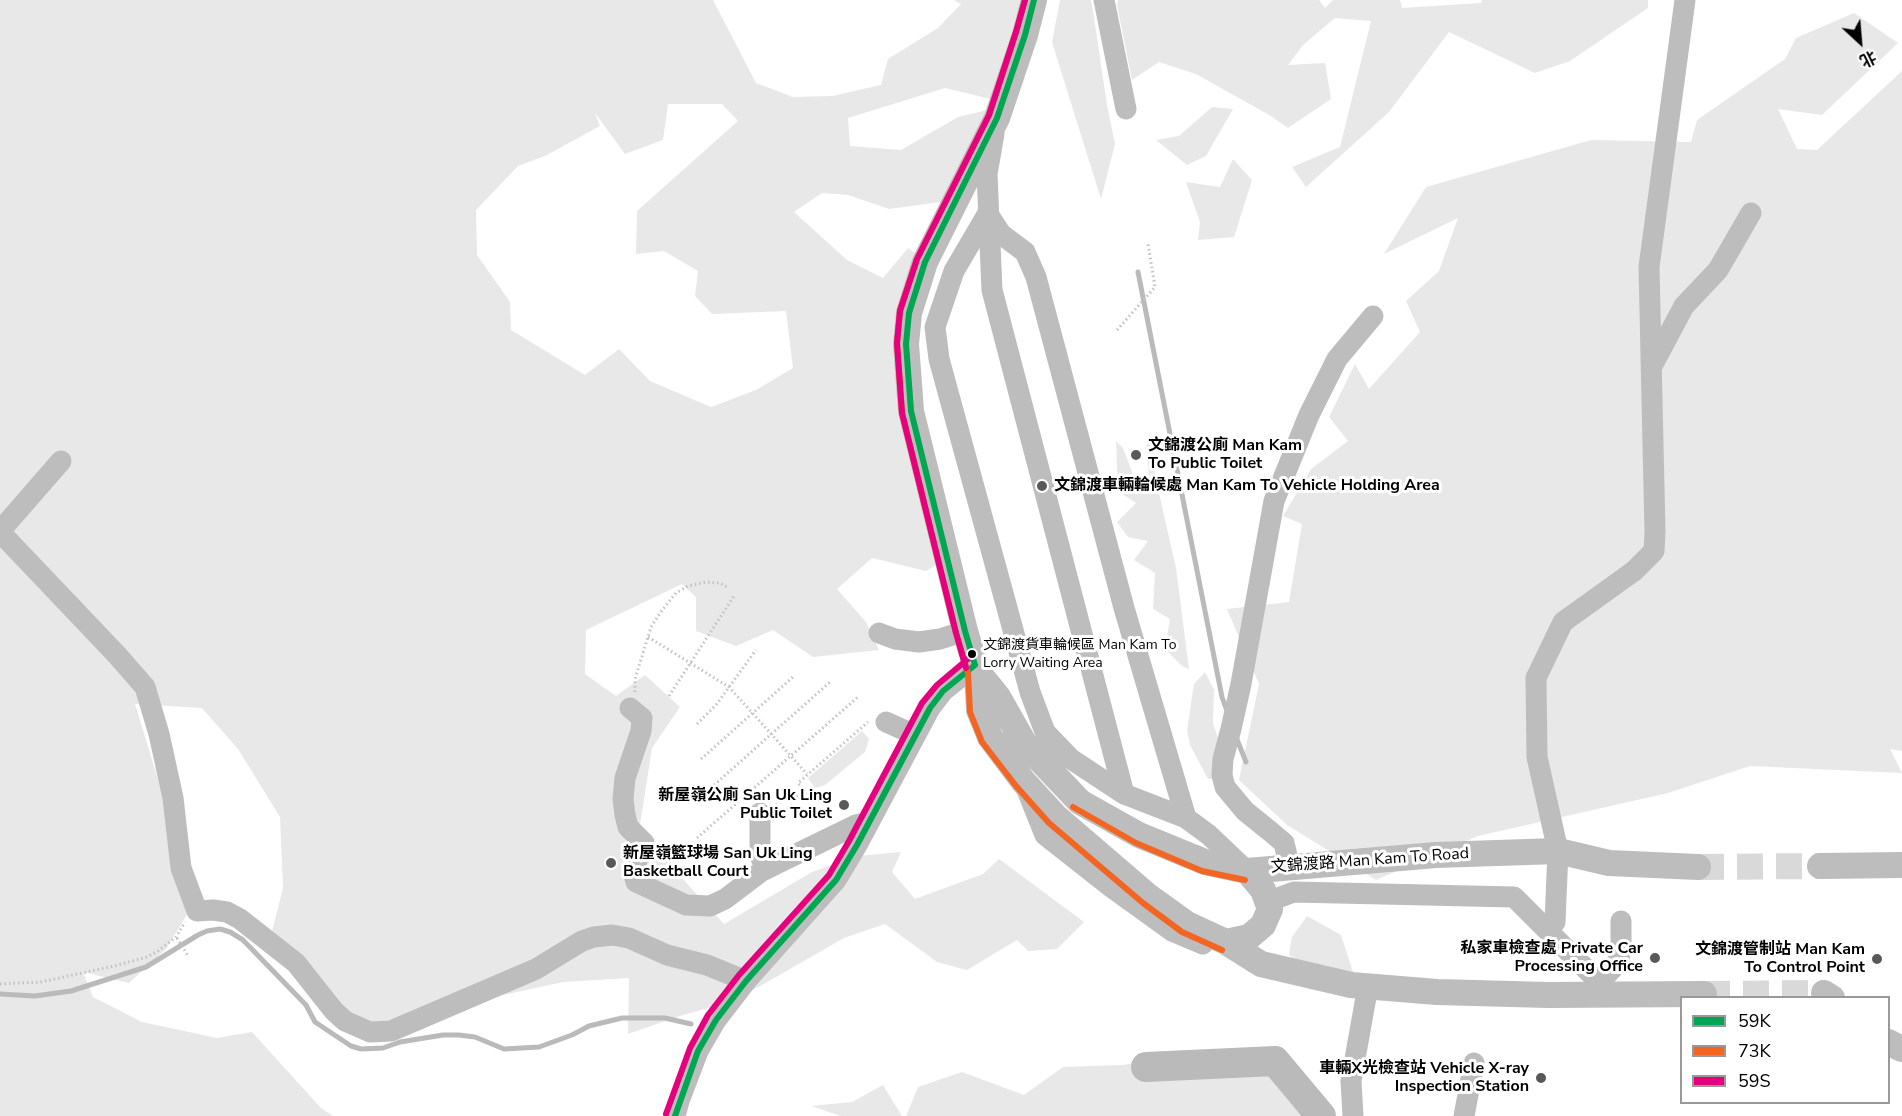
<!DOCTYPE html>
<html>
<head>
<meta charset="utf-8">
<style>
  body { margin:0 }
  #map { position:relative; width:1902px; height:1116px; overflow:hidden; background:#fff; font-family:"Nunito Sans","Noto Sans SC",sans-serif }
  canvas { display:block }
  .legend { position:absolute; left:1680px; top:996px; width:210px; height:108px; box-sizing:border-box; background:#fff; border:2px solid #999; margin:0; padding:8px 10px; list-style:none; font-size:18px; color:#000 }
  .legend li { display:flex; align-items:center; gap:12px; height:30px }
  .legend b { width:30px; border:2px solid #999 }
  .north { position:absolute; left:1830px; top:12px; width:60px; height:60px; -webkit-text-stroke:4px #fff; paint-order:stroke; rotate:154deg; font-size:16px; font-weight:700; line-height:24px; text-align:center; color:#000 }
  .north::after { content:''; display:block; margin:auto; width:21px; height:27px; background:#000; clip-path:polygon(50% 0,100% 100%,50% 72%,0 100%) }
</style>
</head>
<body>
<div id="map">
<canvas width="1902" height="1116"></canvas>
<ul class="legend">
<li><b style="height:8px;background:#00a651"></b>59K</li>
<li><b style="height:8px;background:#f26522"></b>73K</li>
<li><b style="height:8px;background:#e5007d"></b>59S</li>
</ul>
<div class="north">北</div>
</div>
<script>
const c = document.querySelector('canvas').getContext('2d');
c.lineJoin = 'round';
function fillPath(path, color) { c.fillStyle = color; c.fill(path, 'evenodd'); }
const toPath = rows => new Path2D(rows.map(r => 'M' + r).join(''));
function trace(path, color, width, dash) { c.strokeStyle = color; c.lineWidth = width; c.lineCap = dash ? 'butt' : 'round'; c.setLineDash(dash || []); c.stroke(path); }
function drawText(font, color, halo, rows, align = 'center') {
  c.font = font + ' "Nunito Sans","Noto Sans SC",sans-serif'; c.lineWidth = 6; c.setLineDash([]); c.textBaseline = 'middle'; c.strokeStyle = halo; c.fillStyle = color; for (const [text, x, y, turn = 0] of rows) {
    c.save(); c.translate(x, y); c.rotate((+turn || 0) * Math.PI / 180); c.textAlign = isNaN(turn) ? turn : align; if (halo) c.strokeText(text, 0, 0); c.fillText(text, 0, 0); c.restore();
  }
}
fillPath(toPath([
  [0,0,713,0,756,83,793,97,832,96,881,85,888,59,938,28,961,4,954,0,1033,0,1007,103,945,88,848,118,850,146,901,150,958,117,996,108,948,201,889,209,848,195,822,193,794,212,847,260,883,278,908,248,921,257,898,343,943,561,926,571,872,558,837,589,866,622,879,650,813,657,773,630,736,646,696,631,696,597,682,584,586,630,585,674,616,696,645,675,680,707,652,748,639,831,724,924,812,872,857,856,901,852,892,872,915,899,983,874,999,859,1084,922,1057,949,1028,951,1017,940,967,970,937,962,885,924,844,938,762,985,729,1002,680,1016,628,1034,629,978,563,982,503,995,488,994,358,1029,270,939,283,888,280,817,238,749,202,708,135,704,178,845,170,867,194,903,166,949,129,983,83,972,93,997,142,1022,217,1038,252,1032,321,1108,333,1116,0,1116],
  [668,104,722,104,738,121,637,211,636,254,664,251,698,271,695,296,712,314,786,311,793,368,756,390,711,407,650,381,619,349,585,375,511,330,510,302,477,255,476,210,518,166,545,156,600,126,595,113,625,154,663,140],
  [1060,0,1091,0,1093,11,1107,105,1115,144,1101,199,1052,42],
  [1118,0,1319,0,1325,8,1333,0,1400,0,1402,8,1481,3,1482,0,1648,0,1648,8,1570,61,1535,73,1449,32,1389,112,1306,187,1292,167,1340,147,1371,21,1335,18,1303,45,1288,65,1325,63,1331,99,1288,128,1271,116,1196,74,1159,62,1132,80,1117,5],
  [1854,13,1898,43,1822,115,1778,109,1797,149,1817,150,1902,71,1902,751,1890,749,1902,773,1750,766,1668,793,1478,836,1376,880,1287,825,1239,780,1259,684,1227,609,1289,602,1302,524,1283,516,1311,469,1348,441,1329,417,1355,364,1369,389,1420,332,1406,301,1439,271,1458,218,1384,254,1426,187,1591,140,1691,142,1697,120,1785,59,1796,38],
  [1212,107,1233,109,1206,156,1187,165,1156,140,1179,136],
  [1233,159,1252,180,1234,237,1198,240,1200,222,1186,182,1220,187],
  [1146,436,1152,439,1156,480,1176,568,1189,669,1182,666,1165,649,1170,619,1153,609,1155,573,1134,560,1148,541,1128,537,1117,522,1136,503,1118,491,1116,441,1123,448,1134,477,1149,478],
  [1205,672,1214,690,1213,723,1231,778,1208,779,1190,745,1187,730,1194,684],
  [862,731,869,739,865,752,825,785,815,788,808,778],
  [1307,916,1341,935,1354,975,1300,963,1289,955,1292,937],
  [1252,1051,1274,1052,1326,1116,906,1116,918,1087,962,1072,1024,1095,1063,1067,1123,1065,1197,1052,1230,1060],
  [883,1085,902,1116,841,1116,811,1106,852,1102]
]), '#e8e8e8');
trace(toPath([
  [1138,272,1222,697,1227,711],
  [1236,737,1246,762],
  [0,994,35,996,71,991,146,967,198,935,207,931,220,929,230,932,243,940,306,1005,315,1022,351,1046,361,1049,383,1048,400,1042,443,1035,459,1035,475,1037,504,1049,539,1047,572,1035,589,1026,622,1018,665,1018,691,1024]
]), '#bababa', 5);
trace(toPath([
  [1146,1067,1275,1061,1321,1116]
]), '#bababa', 30);
trace(toPath([
  [1698,867,1820,866],
  [1704,994,1824,993]
]), '#d9d9d9', 26, [26, 13]);
trace(toPath([
  [1117,330,1155,287,1148,244],
  [648,637,729,687,807,774],
  [635,692,635,679,651,627,663,609,676,593,688,586,706,582,720,583,727,587],
  [669,696,734,596],
  [697,724,716,705,756,650],
  [701,759,793,677],
  [714,785,830,682],
  [776,805,785,799,807,794,798,783,868,722],
  [697,838,858,697],
  [177,938,188,956],
  [0,984,41,982,114,966,147,957,158,951,176,937,185,922]
]), '#c2c2c2', 3, [1.5, 3]);
trace(toPath([
  [1104,0,1126,109],
  [994,134,987,174,992,290,1124,794],
  [988,213,954,271,935,327,939,359,1030,692,1045,732,1071,759,1124,794,1186,818,1209,835,1247,871],
  [988,214,1001,234,1025,252,1036,277,1124,608,1186,818],
  [1652,366,1684,306,1718,270,1751,213],
  [0,531,61,461],
  [0,532,117,655,145,687,159,734,173,798,181,868,197,911,213,910,227,912,240,919,296,963,334,1011,345,1021,370,1032,391,1031,536,969,582,941,594,937,612,935,629,938,667,955,707,965,746,981],
  [879,633,895,639,919,642,940,639,965,631],
  [630,708,642,718,641,731,625,778,623,799,625,815,628,827,644,843,633,871,636,882,686,905,710,906,725,899,762,871,774,865,856,825,869,822],
  [886,722,915,735],
  [1027,790,1045,835,1111,887,1172,931,1203,944],
  [760,813,760,856,762,860,774,865],
  [1282,868,1288,860,1284,843,1271,832,1245,811,1225,787,1222,775,1223,759,1231,729,1241,684,1274,501,1309,415,1337,359,1373,316],
  [1267,902,1294,892,1514,897,1599,982],
  [1546,929,1555,922,1558,851,1537,757,1536,678,1563,622,1634,571,1654,551,1655,532,1649,267,1685,0],
  [1589,993,1614,967,1619,958,1621,949,1621,921],
  [675,1116,679,1101,698,1051,716,1020,746,981,836,880,857,845,930,708,943,691,975,665],
  [1353,1116,1351,1081,1368,986],
  [1464,1116,1474,1063]
]), '#bdbdbd', 21);
trace(toPath([
  [1034,0,1025,35,997,118,925,262,909,313,906,344,911,411,965,631,977,671,979,710,990,737,1023,781,1055,816,1148,896,1187,924,1226,942,1261,964,1351,985,1437,992,1548,995,1704,994],
  [977,671,998,697,1024,743,1080,802,1139,835,1205,862,1247,871,1436,855,1558,851,1609,863,1698,867],
  [1820,866,1902,865],
  [1226,942,1249,937,1263,925,1270,909,1263,890,1247,871],
  [1824,993,1832,998],
  [1888,1042,1902,1049]
]), '#bdbdbd', 26);
trace(toPath([
  [975,665,965,631,911,411,906,344,909,313,925,262,997,118,1025,35,1034,0],
  [675,1116,698,1051,716,1020,746,981,836,880,857,845,930,708,943,691,975,665]
]), '#00a651', 6);
trace(toPath([
  [1025,0,1016,32,989,115,917,259,900,310,897,344,902,413,956,633,968,673,970,712,982,742,1016,786,1049,823,1143,903,1182,932,1222,950],
  [1073,807,1136,843,1202,871,1245,880]
]), '#f26522', 6);
trace(toPath([
  [966,668,956,633,902,413,897,343,900,311,917,259,989,115,1016,32,1025,0],
  [666,1114,690,1048,708,1015,739,975,829,875,849,841,922,703,937,685,969,658]
]), '#e5007d', 6);
for (const [x, y, r, color] of [
  [1136,455,6,"#595959"],
  [1042,486,6,"#595959"],
  [972,654,5,"#000"],
  [844,805,6,"#595959"],
  [611,863,6,"#595959"],
  [1655,958,6,"#595959"],
  [1877,959,6,"#595959"],
  [1541,1078,6,"#595959"]
]) { const dot = new Path2D(); dot.arc(x, y, r, 0, 2 * Math.PI); c.fillStyle = color; c.fill(dot); trace(dot, '#fff', 2); }
drawText('14px', '#000', '#fff', [
  ["文錦渡貨車輪候區 Man Kam To",983,646],
  ["Lorry Waiting Area",983,664]
], 'left');
drawText('bold 16px', '#000', '#fff', [
  ["文錦渡公廁 Man Kam",1148,446,"left"],
  ["To Public Toilet",1148,464,"left"],
  ["文錦渡車輛輪候處 Man Kam To Vehicle Holding Area",1054,486,"left"],
  ["新屋嶺公廁 San Uk Ling",832,796],
  ["Public Toilet",832,814],
  ["新屋嶺籃球場 San Uk Ling",623,854,"left"],
  ["Basketball Court",623,872,"left"],
  ["私家車檢查處 Private Car",1643,949],
  ["Processing Office",1643,967],
  ["文錦渡管制站 Man Kam",1865,950],
  ["To Control Point",1865,968],
  ["車輛X光檢查站 Vehicle X-ray",1529,1069],
  ["Inspection Station",1529,1087]
], 'right');
drawText('16px', '#000', '#fff', [
  ["文錦渡路 Man Kam To Road",1370,861,-4]
]);
</script>
</body>
</html>
